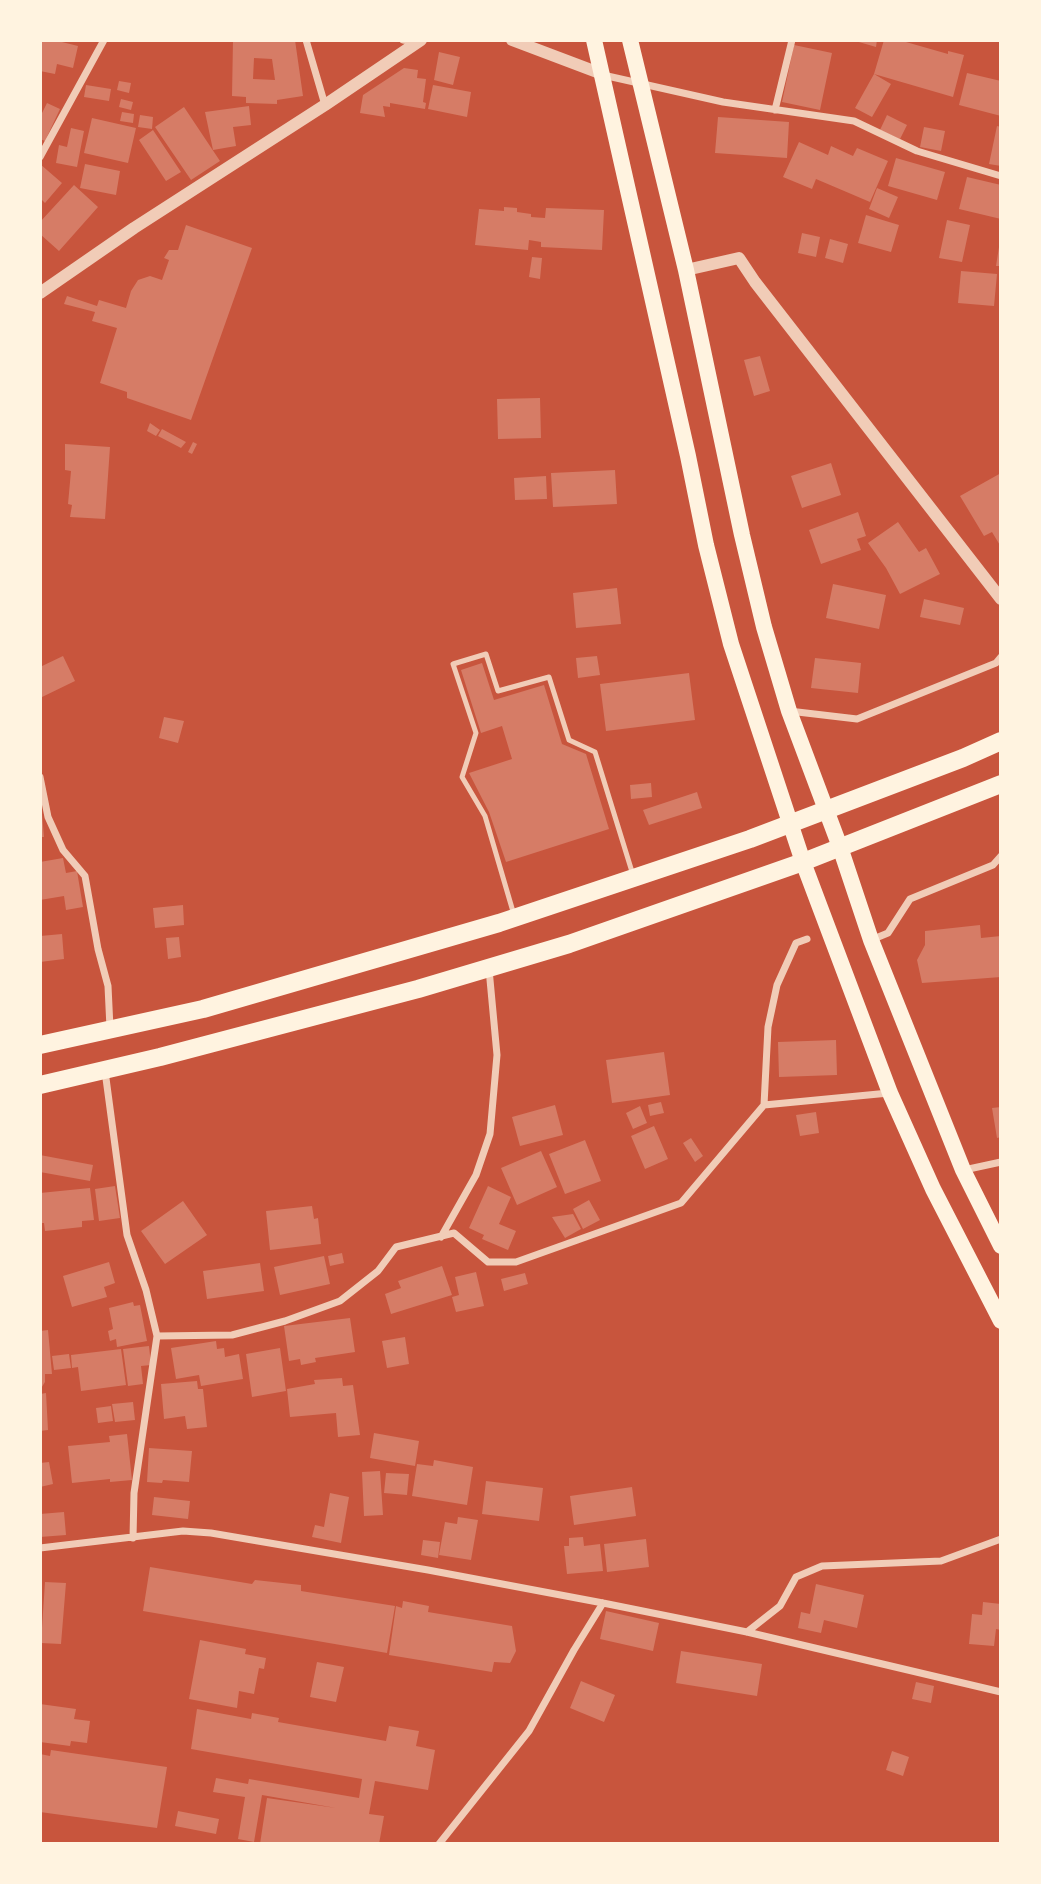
<!DOCTYPE html>
<html>
<head>
<meta charset="utf-8">
<style>
  body { margin:0 }
  #map { position:relative; width:1041px; height:1884px; overflow:hidden; background:#c8553d; font-family:"PT Sans",sans-serif }
  canvas { display:block }
  .frame { position:absolute; inset:0; border:42px solid #fff3e0; pointer-events:none }
</style>
</head>
<body>
<div id="map">
<canvas width="1041" height="1884"></canvas>
<div class="frame"></div>
</div>
<script>
const c = document.querySelector('canvas').getContext('2d');
c.lineJoin = 'round';
function fillPath(path, color) { c.fillStyle = color; c.fill(path, 'evenodd'); }
const toPath = rows => new Path2D(rows.map(r => 'M' + r).join(''));
function trace(path, color, width, dash) { c.strokeStyle = color; c.lineWidth = width; c.lineCap = dash ? 'butt' : 'round'; c.setLineDash(dash || []); c.stroke(path); }
fillPath(toPath([
  [40,40,54,40,78,46,73,68,57,64,55,74,40,71],
  [233,40,295,40,303,96,277,100,277,104,246,103,246,97,232,96],
  [254,58,272,59,275,80,253,79],
  [852,40,877,40,876,47],
  [884,40,899,40,948,54,948,51,964,55,953,97,874,74],
  [794,45,832,53,820,110,782,102],
  [439,52,460,57,453,85,434,80],
  [404,68,418,70,417,78,426,79,423,102,426,103,425,109,390,103,390,107,383,106,385,117,360,113,363,95],
  [967,73,1001,81,1001,116,959,105],
  [874,74,891,84,872,117,855,108],
  [119,81,131,83,129,93,117,90],
  [86,85,111,89,109,101,84,97],
  [433,85,471,92,467,117,428,109],
  [121,99,133,102,131,110,119,107],
  [47,103,60,109,45,141,40,139,40,117],
  [249,106,251,125,233,127,236,146,213,150,205,112],
  [184,107,220,161,191,180,155,127],
  [122,112,134,114,133,123,120,121],
  [140,115,153,117,152,129,138,127],
  [887,115,907,125,900,139,880,130],
  [718,117,789,122,787,158,715,153],
  [92,118,136,128,128,163,84,153],
  [997,126,1001,127,1001,166,989,164],
  [924,127,945,131,941,151,920,147],
  [71,128,84,131,77,167,56,163,59,145,67,147],
  [153,130,181,172,166,181,139,140],
  [799,142,828,155,831,146,853,156,857,148,888,161,870,202,816,179,812,189,783,177],
  [896,158,945,172,937,200,888,186],
  [40,164,62,183,45,203,40,198],
  [85,164,120,171,116,195,80,188],
  [967,177,1001,185,1001,219,959,209],
  [74,185,98,207,59,251,40,234,40,222],
  [877,188,898,197,889,218,869,209],
  [504,207,517,208,517,212,531,214,531,217,545,218,546,208,604,210,602,250,541,247,541,242,529,240,528,250,475,245,479,209,504,211],
  [866,215,899,225,891,252,858,243],
  [947,220,970,225,962,262,939,258],
  [186,225,252,248,191,420,127,398,127,392,100,383,117,328,92,321,95,312,64,304,67,296,97,306,99,300,126,308,131,291,138,280,150,276,162,280,169,260,164,258,169,250,178,250],
  [802,233,820,237,816,257,798,253],
  [830,239,848,244,843,263,825,258],
  [999,247,1001,248,1001,266,996,266],
  [532,257,542,258,540,279,529,277],
  [961,271,997,274,994,306,958,303],
  [760,356,770,391,754,396,744,360],
  [540,398,541,438,498,439,497,399],
  [150,423,160,430,156,436,147,431],
  [162,429,186,442,181,448,158,436],
  [193,442,197,444,192,454,188,452],
  [65,444,110,447,105,519,70,517,72,505,68,504,71,471,65,470],
  [831,463,841,495,802,508,791,476],
  [615,470,617,504,553,507,551,473],
  [1001,473,1001,547,992,532,984,536,960,496],
  [546,476,547,499,515,500,514,478],
  [858,512,866,536,857,539,861,550,821,564,809,530],
  [898,522,919,552,926,548,940,574,900,594,886,568,868,543],
  [833,584,886,595,879,629,826,618],
  [617,588,621,624,576,628,573,593],
  [924,599,964,608,960,625,920,617],
  [63,656,75,681,40,698,40,667],
  [597,656,600,675,578,678,576,658],
  [815,658,861,663,858,693,811,688],
  [482,663,494,700,544,685,562,744,586,754,609,829,506,862,489,812,469,773,512,759,502,726,481,733,461,670],
  [689,673,695,720,606,731,600,684],
  [164,717,184,721,178,743,159,738],
  [651,783,652,797,631,799,630,785],
  [697,792,702,808,649,825,643,810],
  [40,814,42,814,44,837,40,837],
  [63,858,66,873,77,871,83,907,66,910,64,896,40,900,40,862],
  [183,905,184,925,155,928,153,908],
  [980,925,981,938,1001,936,1001,977,922,983,917,960,925,945,925,931],
  [62,934,64,959,40,962,40,936],
  [179,937,181,957,168,959,166,938],
  [836,1040,837,1075,779,1077,778,1042],
  [664,1052,670,1095,612,1103,606,1060],
  [661,1102,664,1113,650,1116,648,1105],
  [555,1105,563,1135,520,1146,512,1117],
  [640,1106,647,1123,633,1129,626,1113],
  [1001,1107,1001,1137,997,1138,992,1108],
  [816,1112,819,1133,800,1136,796,1115],
  [654,1126,668,1159,645,1169,631,1136],
  [691,1138,703,1156,695,1162,683,1143],
  [585,1140,601,1181,565,1194,549,1154],
  [541,1151,557,1187,517,1205,501,1168],
  [40,1155,93,1165,90,1181,40,1172],
  [115,1186,120,1218,99,1221,95,1189],
  [488,1186,511,1197,499,1224,516,1231,508,1250,482,1239,484,1235,469,1228],
  [90,1188,94,1220,82,1221,82,1227,45,1231,44,1223,40,1223,40,1193],
  [589,1200,600,1220,583,1229,573,1209],
  [183,1201,207,1235,165,1264,141,1231],
  [312,1206,314,1219,318,1218,321,1244,270,1250,266,1211],
  [573,1214,581,1229,565,1238,552,1217],
  [342,1253,344,1263,330,1266,328,1256],
  [324,1256,330,1284,280,1295,274,1267],
  [109,1262,115,1283,104,1287,107,1297,72,1307,63,1276],
  [260,1263,264,1291,207,1299,203,1271],
  [442,1266,452,1295,391,1314,385,1294,401,1288,398,1281],
  [476,1272,484,1306,456,1312,452,1297,459,1295,455,1277],
  [525,1273,528,1284,504,1291,501,1279],
  [133,1302,134,1306,140,1305,147,1341,117,1347,116,1339,110,1341,108,1331,113,1329,109,1308],
  [350,1318,355,1352,315,1358,316,1362,301,1365,300,1359,289,1361,284,1326],
  [48,1330,52,1374,45,1374,45,1382,40,1390,40,1331],
  [405,1337,409,1364,387,1368,382,1341],
  [216,1341,217,1349,224,1348,225,1357,239,1354,243,1379,201,1386,199,1375,176,1379,171,1348],
  [149,1346,151,1365,141,1366,143,1384,128,1386,123,1349],
  [280,1348,286,1391,252,1397,246,1354],
  [121,1349,126,1385,81,1391,78,1367,72,1368,71,1355],
  [69,1354,71,1368,54,1370,52,1356],
  [342,1378,343,1386,353,1385,360,1435,338,1437,336,1413,290,1417,287,1389,315,1384,314,1380],
  [197,1381,198,1389,203,1389,207,1427,187,1429,185,1416,164,1419,161,1384],
  [46,1393,48,1430,40,1431,40,1394],
  [133,1402,135,1420,115,1422,112,1404],
  [111,1406,113,1421,98,1423,96,1408],
  [374,1433,419,1441,415,1466,370,1458],
  [127,1434,132,1480,110,1482,110,1479,72,1483,68,1446,110,1442,109,1436],
  [149,1448,192,1451,189,1482,163,1480,162,1483,147,1482],
  [434,1460,473,1467,467,1505,412,1496,417,1464,433,1466],
  [49,1462,53,1484,40,1487,40,1463],
  [380,1471,383,1515,364,1516,362,1472],
  [386,1473,409,1474,407,1495,384,1493],
  [486,1481,543,1488,539,1521,482,1514],
  [632,1487,636,1516,574,1525,570,1496],
  [330,1493,349,1497,341,1543,312,1537,315,1525,324,1527],
  [154,1497,190,1501,188,1519,152,1515],
  [64,1512,66,1535,40,1537,40,1514],
  [458,1517,478,1520,471,1560,439,1555,445,1522,457,1524],
  [583,1537,584,1546,600,1544,603,1571,567,1574,564,1546,569,1546,569,1538],
  [646,1539,649,1567,607,1572,604,1544],
  [423,1540,440,1542,438,1558,421,1555],
  [150,1567,252,1584,255,1580,301,1585,301,1591,395,1606,387,1653,143,1611],
  [45,1582,66,1583,61,1644,41,1643],
  [816,1584,864,1595,857,1628,824,1620,821,1633,798,1628,801,1612,810,1614],
  [403,1601,429,1606,428,1612,512,1626,516,1651,510,1663,494,1662,492,1672,389,1655,396,1606,402,1608],
  [983,1602,1001,1604,1001,1630,996,1629,994,1646,969,1644,972,1614,982,1615],
  [606,1611,659,1623,653,1651,600,1639],
  [200,1640,246,1649,245,1654,266,1658,264,1669,259,1668,254,1694,239,1691,237,1708,189,1699],
  [681,1651,762,1664,757,1696,676,1683],
  [317,1662,344,1667,336,1702,310,1697],
  [581,1681,615,1695,604,1722,570,1708],
  [916,1682,934,1686,931,1703,912,1699],
  [40,1704,76,1709,74,1719,90,1721,87,1743,71,1741,70,1746,40,1742],
  [197,1709,251,1719,252,1713,279,1718,278,1722,386,1741,389,1726,419,1731,416,1746,435,1750,428,1790,375,1781,369,1814,384,1816,379,1844,260,1844,267,1798,336,1808,262,1795,254,1842,238,1839,245,1797,213,1792,216,1778,248,1784,249,1779,359,1798,362,1779,191,1749],
  [51,1750,167,1767,157,1828,40,1812,40,1754,50,1756],
  [892,1751,909,1757,903,1776,886,1770],
  [178,1811,219,1819,216,1834,175,1826]
]), '#d67c66');
trace(toPath([
  [514,915,485,816,462,777,476,733,453,664,486,654,498,691,549,677,569,740,595,752,633,875]
]), '#f1ccb7', 5);
trace(toPath([
  [306,40,325,105],
  [403,40,416,42],
  [603,75,723,102,854,121,917,151,1001,176],
  [775,110,792,40],
  [40,157,104,40],
  [789,711,857,719,996,663,1001,657],
  [40,777,48,817,63,850,85,876,98,949,108,986,110,1028],
  [871,940,888,933,910,899,993,865,1001,856],
  [105,1071,127,1235,146,1290,157,1336,134,1493,133,1538],
  [764,1105,889,1093],
  [964,1170,1001,1162],
  [441,1237,476,1175,490,1134,497,1055,489,969],
  [157,1336,232,1335,285,1321,340,1301,378,1271,396,1247,454,1233,488,1262,516,1262,681,1203,764,1105,768,1027,777,985,796,943,807,939],
  [40,1548,183,1531,211,1533,428,1570,603,1603,747,1632,1001,1692],
  [747,1632,780,1606,796,1577,822,1566,941,1561,1001,1539],
  [439,1844,529,1731,574,1650,603,1603]
]), '#f1ccb7', 7);
trace(toPath([
  [512,40,602,74],
  [686,270,739,258,755,282,1001,599],
  [40,293,134,228,325,105,421,40]
]), '#f1ccb7', 12);
trace(toPath([
  [594,40,688,456,706,545,731,644,803,862,890,1093,933,1189,1001,1321],
  [630,40,686,270,742,535,764,627,789,711,840,847,871,940,963,1170,1001,1246]
]), '#fff3e0', 16);
trace(toPath([
  [40,1045,203,1009,499,923,750,839,963,758,1001,741],
  [40,1085,160,1057,418,989,569,944,803,862,1001,784]
]), '#fff3e0', 18);
</script>
</body>
</html>
